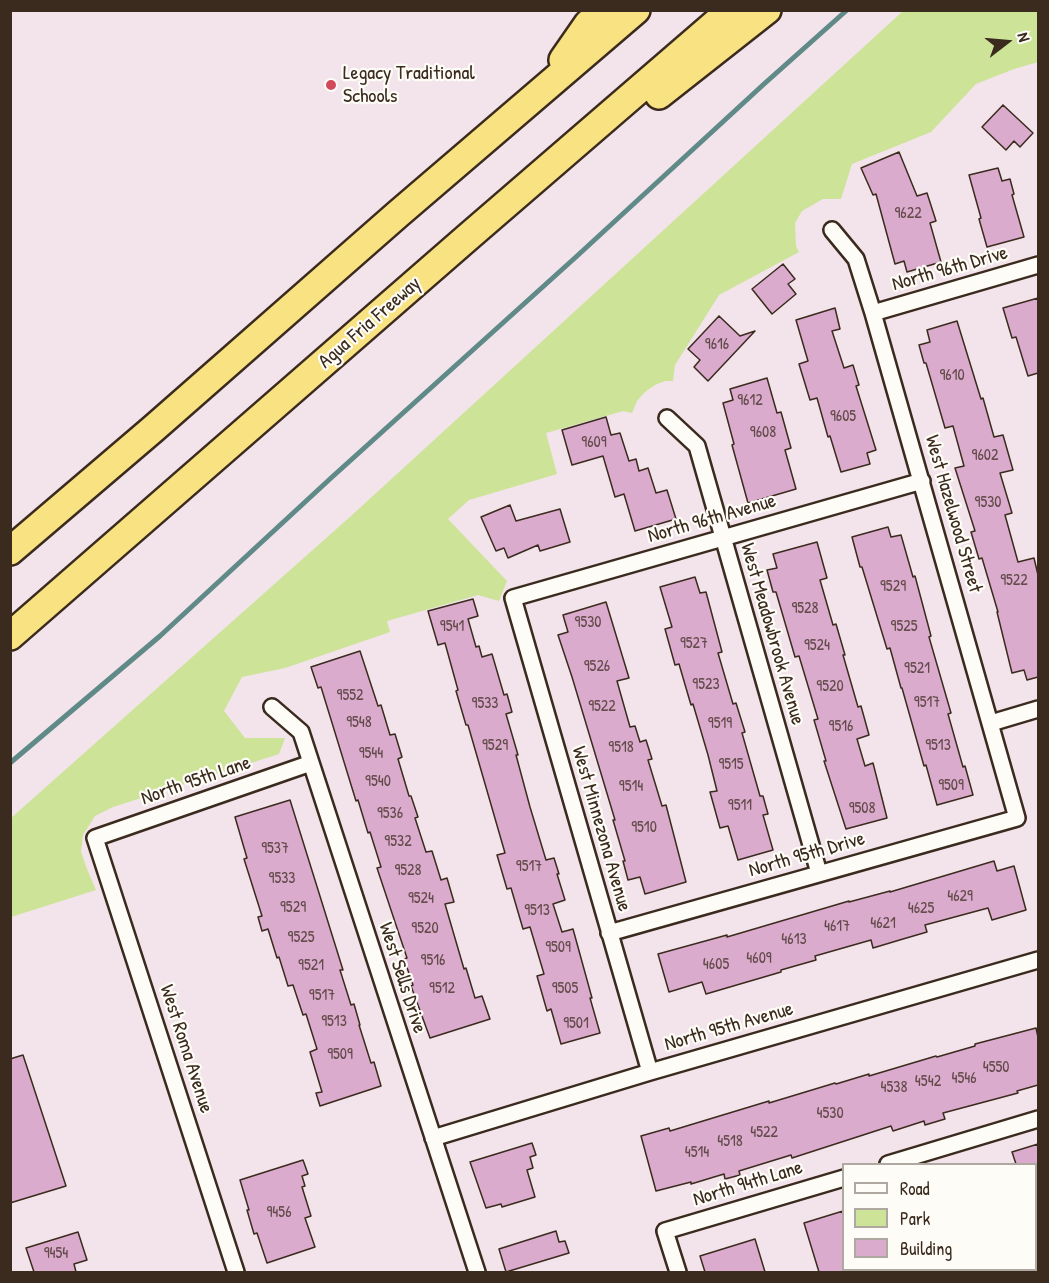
<!DOCTYPE html>
<html>
<head>
<meta charset="utf-8">
<style>
  body { margin:0 }
  #map { position:relative; width:1049px; height:1283px; overflow:hidden; background:#f2e4ea; font-family:"Patrick Hand",sans-serif }
  canvas { display:block }
  .frame { position:absolute; inset:0; border:12px solid #3b2a1e; pointer-events:none }
  .legend { position:absolute; left:842px; top:1163px; width:195px; height:108px; box-sizing:border-box; background:#fdfcf7; border:2px solid #afa8a0; margin:0; padding:8px 10px; list-style:none; font-size:18px; color:#3b2a1e }
  .legend li { display:flex; align-items:center; gap:12px; height:30px }
  .legend b { width:30px; border:2px solid #afa8a0 }
  .north { position:absolute; left:977px; top:12px; width:60px; height:60px; -webkit-text-stroke:4px #fdfcf7; paint-order:stroke; rotate:74deg; font-size:16px; font-weight:700; line-height:24px; text-align:center; color:#3b2a1e }
  .north::after { content:''; display:block; margin:auto; width:21px; height:27px; background:#3b2a1e; clip-path:polygon(50% 0,100% 100%,50% 72%,0 100%) }
</style>
</head>
<body>
<div id="map">
<canvas width="1049" height="1283"></canvas>
<div class="frame"></div>
<ul class="legend">
<li><b style="height:8px;background:#fdfcf7"></b>Road</li>
<li><b style="height:16px;background:#cce398"></b>Park</li>
<li><b style="height:16px;background:#daabcc"></b>Building</li>
</ul>
<div class="north">N</div>
</div>
<script>
const c = document.querySelector('canvas').getContext('2d');
c.lineJoin = 'round';
function fillPath(path, color) { c.fillStyle = color; c.fill(path, 'evenodd'); }
const toPath = rows => new Path2D(rows.map(r => 'M' + r).join(''));
function trace(path, color, width, dash) { c.strokeStyle = color; c.lineWidth = width; c.lineCap = dash ? 'butt' : 'round'; c.setLineDash(dash || []); c.stroke(path); }
function drawText(font, color, halo, rows, align = 'center') {
  c.font = font + ' "Patrick Hand",sans-serif'; c.lineWidth = 4.5; c.setLineDash([]); c.textBaseline = 'middle'; c.strokeStyle = halo; c.fillStyle = color; for (const [text, x, y, turn = 0] of rows) {
    c.save(); c.translate(x, y); c.rotate((+turn || 0) * Math.PI / 180); c.textAlign = isNaN(turn) ? turn : align; if (halo) c.strokeText(text, 0, 0); c.fillText(text, 0, 0); c.restore();
  }
}
fillPath(toPath([
  [903,11,1038,11,1038,62,1014,69,976,84,931,132,852,164,841,199,823,199,802,211,795,223,796,246,799,252,719,295,675,365,673,381,665,381,655,385,645,392,637,401,632,413,623,411,546,433,557,474,469,500,448,519,507,581,499,601,478,595,387,621,390,632,285,668,242,677,224,711,245,738,285,738,279,754,113,807,95,816,83,835,81,852,87,869,96,890,11,917,11,818,351,516]
]), '#cce398');
trace(toPath([
  [10,763,160,636,331,478,577,256,764,84,847,10]
]), '#608a88', 5);
const building = toPath([
  [1003,105,1033,133,1020,147,1014,141,1006,150,982,127,1003,105],
  [899,152,917,196,927,193,936,221,930,223,941,262,907,272,904,261,895,264,876,194,873,195,861,168,899,152],
  [998,168,1002,181,1010,179,1014,194,1012,195,1024,237,987,247,979,219,981,218,969,175,998,168],
  [783,264,795,279,788,284,796,294,772,314,752,289,783,264],
  [1038,298,1038,373,1028,376,1016,337,1012,338,1003,308,1038,298],
  [835,308,840,329,832,331,844,368,853,365,859,385,856,386,876,450,867,453,870,464,841,472,830,436,828,437,817,398,810,400,799,364,808,361,796,320,835,308],
  [719,316,740,336,755,331,708,381,694,367,700,360,688,349,719,316],
  [957,321,981,399,983,398,994,437,1003,435,1013,470,1000,473,1012,513,1005,515,1018,562,1034,558,1038,575,1038,677,1027,680,1024,670,1012,673,997,612,998,612,982,558,979,559,971,532,975,531,955,468,964,466,953,426,945,428,926,363,924,363,919,345,930,342,927,330,957,321],
  [767,378,777,413,781,412,791,448,785,450,796,489,748,503,732,445,734,444,723,403,733,400,730,389,767,378],
  [606,417,611,435,620,433,629,461,636,459,639,471,648,468,656,493,667,490,676,519,635,531,624,494,615,497,603,456,572,465,562,430,606,417],
  [510,505,516,521,560,509,570,542,540,551,538,545,508,558,504,548,496,551,481,517,510,505],
  [888,527,891,537,901,535,913,577,915,576,931,636,929,637,951,713,948,714,963,767,965,766,973,795,937,805,926,765,924,766,902,688,901,688,890,648,887,649,862,567,860,567,852,537,888,527],
  [817,542,827,578,820,580,833,625,836,624,845,655,843,655,858,707,861,706,869,735,857,739,865,766,873,763,887,818,846,829,824,761,826,761,814,720,818,719,799,656,795,657,776,592,773,592,767,570,777,568,773,554,817,542],
  [695,577,700,593,706,592,722,652,718,653,733,704,736,703,745,732,742,733,760,796,763,796,768,814,763,815,773,850,738,860,728,826,720,828,710,792,717,791,708,755,693,704,691,705,679,664,675,665,665,629,672,627,660,587,695,577],
  [473,599,478,616,468,619,476,647,479,646,482,657,492,654,504,695,507,694,512,712,506,714,518,755,516,755,530,807,546,860,554,858,559,874,557,874,565,900,553,904,562,932,573,929,592,998,590,998,600,1033,561,1044,551,1009,547,1011,537,976,544,974,530,927,523,929,511,888,507,889,497,855,505,853,468,725,466,725,456,691,458,690,445,643,438,645,428,611,473,599],
  [606,602,629,678,617,681,630,727,635,726,640,742,646,740,652,759,648,760,662,806,666,805,686,882,645,894,640,877,628,880,623,861,625,861,613,820,615,820,572,677,558,635,568,632,563,615,606,602],
  [360,651,378,706,381,705,390,735,395,734,402,757,398,759,409,796,411,796,418,817,415,818,426,852,432,851,441,880,447,878,454,902,445,904,464,969,466,968,475,998,482,996,490,1019,430,1038,411,986,413,985,404,959,407,958,377,868,381,867,370,832,368,833,358,800,356,801,321,687,318,688,311,667,360,651],
  [290,800,343,970,340,970,351,1005,354,1004,360,1025,359,1025,371,1063,374,1062,381,1086,320,1106,316,1093,322,1092,310,1052,317,1049,306,1014,303,1015,293,985,288,986,279,957,277,958,268,929,262,931,258,917,262,916,244,859,247,858,235,817,290,800],
  [994,861,997,871,1014,866,1026,910,992,920,988,908,925,925,927,932,903,939,873,948,871,940,815,956,816,960,781,970,781,972,706,994,702,982,669,992,658,954,727,935,727,937,849,901,849,902,890,891,890,892,994,861],
  [1036,1028,1038,1037,1038,1085,1017,1091,1018,1093,943,1113,945,1119,925,1125,924,1121,893,1131,891,1126,792,1158,791,1155,739,1171,740,1175,725,1179,724,1174,691,1184,691,1182,656,1191,641,1136,669,1128,670,1131,769,1101,769,1103,835,1083,836,1084,869,1074,869,1076,936,1056,937,1057,975,1046,975,1044,1036,1028],
  [23,1055,66,1186,10,1203,10,1059,23,1055],
  [532,1143,536,1155,530,1157,533,1168,527,1170,535,1197,502,1207,501,1204,486,1208,470,1162,532,1143],
  [1038,1144,1038,1164,1016,1164,1012,1152,1038,1144],
  [303,1160,308,1174,302,1176,305,1186,302,1187,311,1216,305,1218,315,1247,267,1263,257,1233,254,1234,247,1210,249,1210,240,1180,303,1160],
  [843,1211,843,1272,819,1272,804,1223,843,1211],
  [556,1231,559,1242,565,1241,569,1253,506,1272,499,1249,556,1231],
  [78,1232,87,1260,74,1264,76,1272,34,1272,26,1248,78,1232],
  [755,1239,765,1272,705,1272,700,1256,755,1239]
]);
fillPath(building, '#daabcc');
trace(building, '#3b2a1e', 1.5);
const minor = toPath([
  [873,313,1038,265],
  [667,418,697,446,819,873],
  [272,707,301,732,477,1272],
  [991,723,1038,709],
  [609,933,1017,818,873,313,856,259,832,230],
  [650,1072,513,598,922,481],
  [433,1138,650,1072,1038,960],
  [888,1164,1038,1119],
  [909,1270,910,1272],
  [236,1272,95,838,311,763],
  [678,1272,665,1231,844,1178]
]);
const motorway = toPath([
  [563,60,588,24,604,10],
  [659,95,767,10],
  [10,551,153,429,398,214,636,10],
  [10,636,468,237,731,10]
]);
trace(minor, '#3b2a1e', 20);
trace(motorway, '#3b2a1e', 32);
trace(minor, '#fdfcf7', 15);
trace(motorway, '#f8e281', 27);
for (const [x, y, r, color] of [
  [331,85,6,"#d1495b"]
]) { const dot = new Path2D(); dot.arc(x, y, r, 0, 2 * Math.PI); c.fillStyle = color; c.fill(dot); trace(dot, '#fdfcf7', 2); }
drawText('16px', '#634a4a', null, [
  ["9622",908,214],
  ["9616",717,345],
  ["9610",952,376],
  ["9612",750,401],
  ["9605",843,417],
  ["9608",763,433],
  ["9609",594,443],
  ["9602",985,456],
  ["9530",988,503],
  ["9522",1014,581],
  ["9529",893,587],
  ["9528",805,609],
  ["9530",588,623],
  ["9541",452,627],
  ["9525",904,627],
  ["9527",694,644],
  ["9524",817,646],
  ["9526",597,667],
  ["9521",917,669],
  ["9523",706,685],
  ["9520",830,687],
  ["9552",350,696],
  ["9517",927,703],
  ["9533",485,704],
  ["9522",602,707],
  ["9548",359,723],
  ["9519",720,724],
  ["9516",841,727],
  ["9529",495,746],
  ["9513",938,746],
  ["9518",621,748],
  ["9544",371,754],
  ["9515",731,765],
  ["9540",378,782],
  ["9509",951,786],
  ["9514",631,787],
  ["9511",740,806],
  ["9508",862,809],
  ["9536",390,814],
  ["9510",644,828],
  ["9532",398,842],
  ["9537",275,849],
  ["9517",529,867],
  ["9528",408,871],
  ["9533",282,879],
  ["4629",960,897],
  ["9524",421,899],
  ["9529",293,908],
  ["4625",921,909],
  ["9513",537,911],
  ["4621",883,924],
  ["4617",837,927],
  ["9520",425,929],
  ["9525",301,938],
  ["4613",794,940],
  ["9509",558,948],
  ["4609",759,959],
  ["9516",433,961],
  ["4605",716,965],
  ["9521",311,966],
  ["9512",442,989],
  ["9505",565,989],
  ["9517",322,996],
  ["9513",334,1022],
  ["9501",576,1024],
  ["9509",340,1055],
  ["4550",996,1068],
  ["4546",964,1079],
  ["4542",928,1082],
  ["4538",894,1088],
  ["4530",830,1114],
  ["4522",764,1133],
  ["4518",730,1142],
  ["4514",697,1153],
  ["9456",279,1213],
  ["9454",56,1254]
]);
drawText('20px', '#3b2a1e', '#fdfcf7', [
  ["Legacy Traditional",343,74],
  ["Schools",343,97]
], 'left');
drawText('20px', '#3b2a1e', '#fdfcf7', [
  ["North 96th Drive",950,269,-16],
  ["Agua Fria Freeway",370,323,-41],
  ["West Hazelwood Street",953,514,74],
  ["North 96th Avenue",712,519,-16],
  ["West Meadowbrook Avenue",772,634,74],
  ["North 95th Lane",196,781,-19],
  ["West Minnezona Avenue",601,829,74],
  ["North 95th Drive",807,855,-16],
  ["West Sells Drive",402,978,72],
  ["North 95th Avenue",729,1027,-16],
  ["West Roma Avenue",186,1049,72],
  ["North 94th Lane",748,1184,-17]
]);
</script>
</body>
</html>
